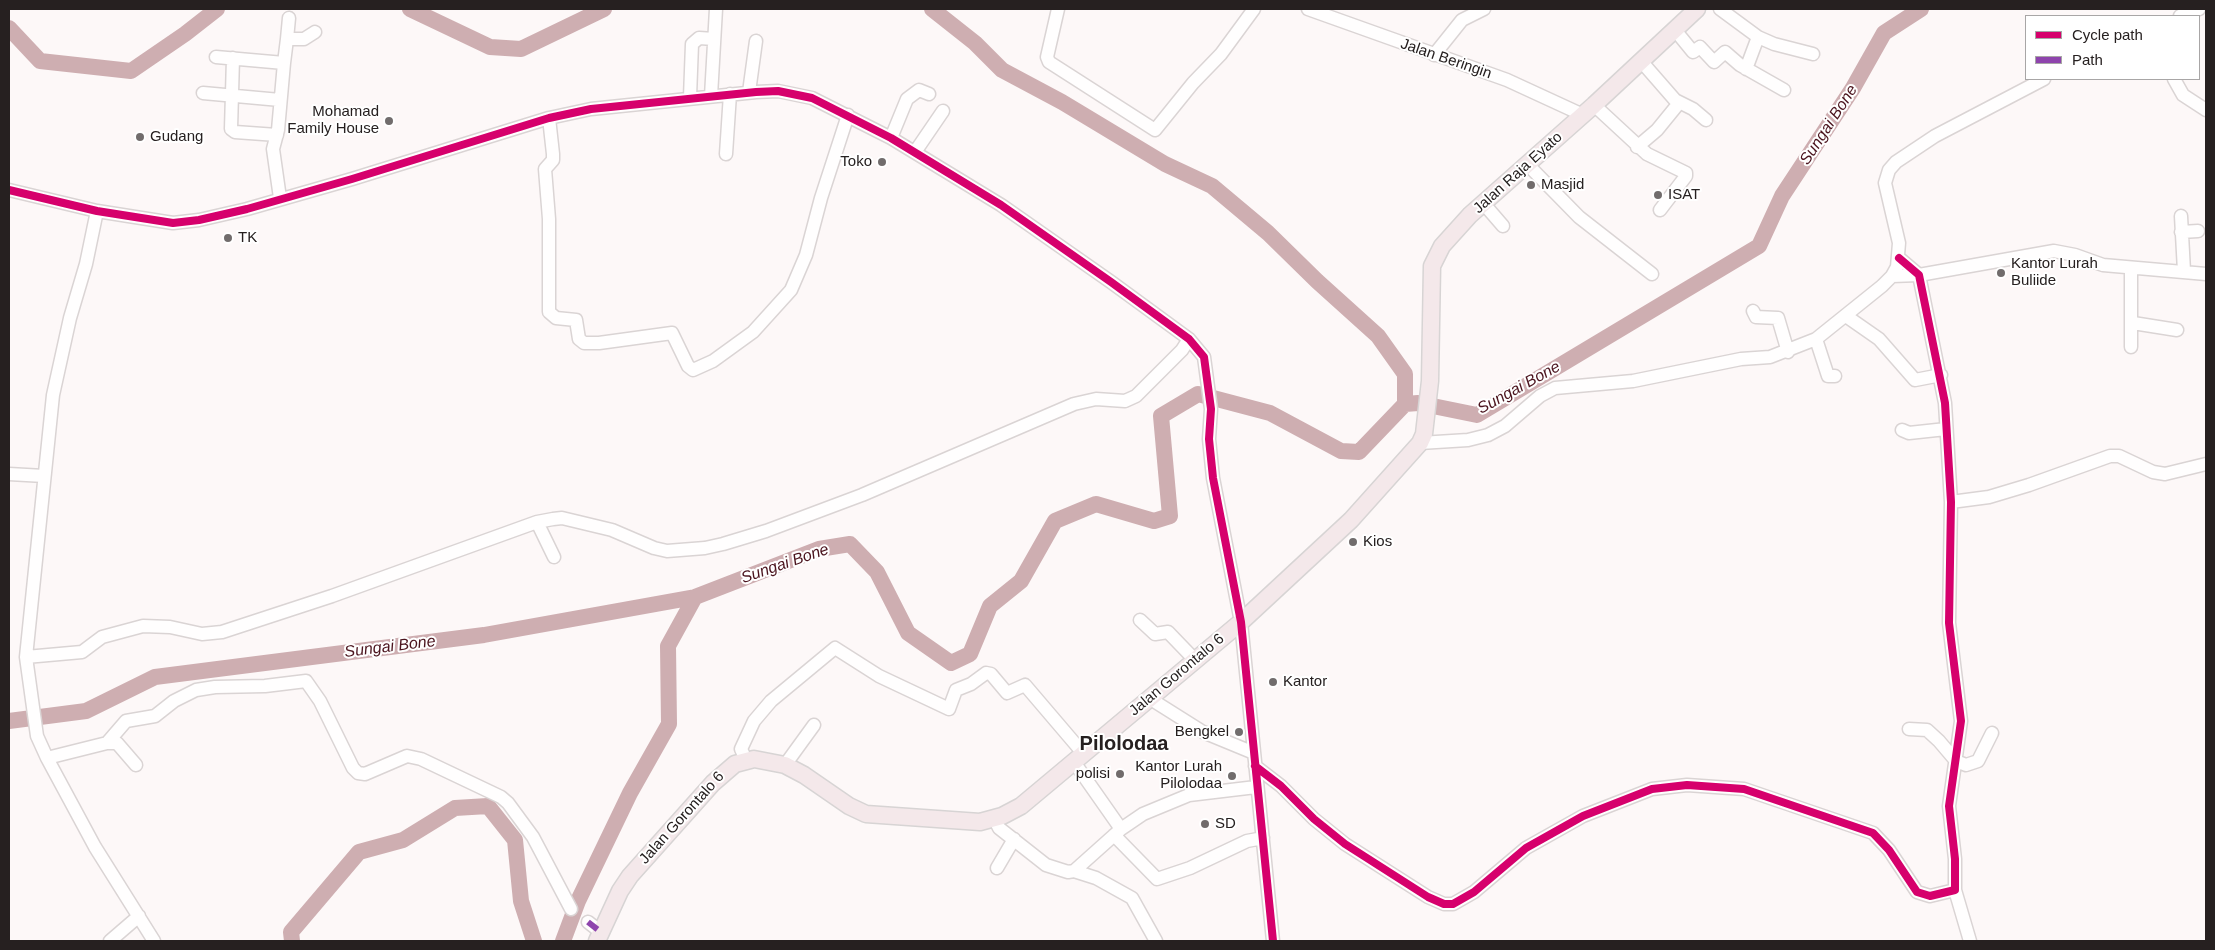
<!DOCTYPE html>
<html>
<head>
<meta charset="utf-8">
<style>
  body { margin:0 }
  #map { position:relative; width:2215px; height:950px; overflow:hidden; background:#fdf8f8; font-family:Helvetica,sans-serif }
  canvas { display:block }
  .frame { position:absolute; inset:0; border:10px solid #262020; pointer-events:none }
  .legend { position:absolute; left:2025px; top:15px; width:175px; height:65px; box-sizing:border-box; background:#fff; border:1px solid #a8a6a6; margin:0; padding:6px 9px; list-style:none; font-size:15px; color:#262020 }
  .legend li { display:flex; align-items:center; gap:10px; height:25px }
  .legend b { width:25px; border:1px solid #a8a6a6 }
</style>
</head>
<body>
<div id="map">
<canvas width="2215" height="950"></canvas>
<div class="frame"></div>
<ul class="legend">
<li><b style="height:6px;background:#d6006c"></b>Cycle path</li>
<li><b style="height:6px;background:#8e44ad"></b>Path</li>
</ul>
</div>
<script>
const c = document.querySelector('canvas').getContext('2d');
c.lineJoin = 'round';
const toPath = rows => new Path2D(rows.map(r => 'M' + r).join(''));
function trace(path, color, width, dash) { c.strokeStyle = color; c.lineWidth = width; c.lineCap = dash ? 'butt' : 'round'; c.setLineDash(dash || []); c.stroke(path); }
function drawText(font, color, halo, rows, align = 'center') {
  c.font = font + ' Helvetica,sans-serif'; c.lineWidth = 4; c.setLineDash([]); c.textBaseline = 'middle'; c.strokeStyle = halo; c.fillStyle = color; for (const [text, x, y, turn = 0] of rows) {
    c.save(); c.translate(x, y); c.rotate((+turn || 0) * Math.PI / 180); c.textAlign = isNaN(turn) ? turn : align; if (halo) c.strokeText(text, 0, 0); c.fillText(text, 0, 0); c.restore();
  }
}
trace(toPath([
  [410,9,490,47,521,49,604,9],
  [932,9,975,43,1002,70,1062,102,1165,164,1212,186,1268,233,1317,281,1378,336,1405,374,1405,404],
  [9,28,40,61,131,71,185,34,217,9],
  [9,721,86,711,155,677,484,635,695,597,819,549,850,544,877,572,908,633,951,663,970,654,990,606,1021,581,1055,521,1096,504,1154,521,1170,516,1161,416,1198,394,1270,413,1341,451,1359,452,1405,404,1418,403,1477,415,1759,246,1782,196,1853,88,1884,33,1921,9],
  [292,941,291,932,359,852,403,840,455,808,488,806,515,840,521,901,534,941],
  [563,941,578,901,630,793,669,724,668,646,695,597]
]), '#ceaeb1', 16);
const minor = toPath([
  [1058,9,1047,57,1049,62,1155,130,1193,83,1221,54,1254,9],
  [1308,9,1507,80,1583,115],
  [1720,9,1758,37,1774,44,1813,54],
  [2180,16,2199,9],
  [1675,30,1693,52,1700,47,1714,62,1725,52,1740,65,1784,90],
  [287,39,289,18],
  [1434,55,1462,20,1484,9],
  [216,57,284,63,278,130,273,149,280,198],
  [233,58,231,129,235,132,277,135],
  [1641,61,1675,100,1693,109,1706,120],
  [284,63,287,39,304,39,315,32],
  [1746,69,1758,37],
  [2174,79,2183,95,2206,110],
  [749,92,756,41],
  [203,93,280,100],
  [711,96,716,9],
  [690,97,692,44,699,38,714,39],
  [1594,105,1647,154,1686,173,1686,176,1660,210],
  [549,118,553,154,553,160,545,169,549,219,549,312,556,318,576,320,579,339,584,343,599,343,672,333,688,366,693,370,713,361,753,332,791,290,806,255,821,198,848,115],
  [891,138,907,99,919,90,929,94],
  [1637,147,1657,130,1679,103],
  [915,152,943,111],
  [726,154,730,94],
  [1528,165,1579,217,1652,274],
  [9,190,97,211,173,223,199,220,247,209,352,179,549,118,591,109,756,92,778,91,812,98,891,138,1001,205,1111,282,1189,339,1204,357,1211,409,1209,439,1213,478,1241,622,1273,941],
  [1484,204,1503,226],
  [97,211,86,264,70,318,53,395,26,657,37,736,47,758,95,847,154,941],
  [2181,216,2184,271],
  [2181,232,2198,231],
  [2131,268,2131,347],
  [1892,276,1919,275,2054,251,2075,255,2103,265,2206,274],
  [1753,311,1756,317,1778,318,1788,352],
  [1846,316,1879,339,1915,380,1941,375],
  [2133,323,2177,330],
  [1816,339,1828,376,1835,376],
  [1902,430,1909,433,1946,429],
  [1420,443,1468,440,1488,435,1505,426,1540,396,1555,388,1633,381,1741,359,1770,357,1816,339,1882,286,1892,276,1897,267,1899,243,1885,183,1889,170,1896,162,1935,136,2044,79],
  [9,474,44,476],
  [1951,502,1989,497,2029,485,2110,456,2119,456,2153,472,2165,474,2206,464],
  [537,522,554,557],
  [1140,620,1155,634,1168,632,1194,659],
  [26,657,82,652,102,637,143,626,170,627,202,634,222,632,332,596,537,522,553,519,562,518,612,530,654,548,667,551,705,548,723,544,766,531,862,495,1074,404,1096,399,1125,401,1136,396,1182,350,1189,339],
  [1149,698,1203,732,1254,753],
  [1909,729,1927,730,1939,741,1956,761,1966,765,1978,761,1992,733],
  [107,743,117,743,136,765],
  [47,758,107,743,126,721,155,716,174,701,196,690,215,687,265,686,306,681,320,701,353,768,358,773,365,774,407,756,421,759,501,797,508,803,533,837,571,909],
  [746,760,741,749,754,721,771,701,835,648,879,676,949,709,956,690,971,684,986,673,991,674,1007,693,1025,685,1083,753],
  [1074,762,1121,829],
  [785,765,814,725],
  [1255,766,1281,786,1314,819,1345,844,1428,897,1444,904,1453,904,1474,892,1526,848,1583,816,1652,789,1687,785,1744,789,1873,833,1889,850,1917,892,1930,896,1955,890,1955,859,1949,806,1961,721,1949,623,1951,502,1945,403,1919,275,1899,258],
  [994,818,999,828,1046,865,1068,872,1074,871,1121,829,1143,814,1189,795,1256,787],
  [1114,835,1157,879,1190,868,1247,841,1263,838],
  [997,868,1014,839],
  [1074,871,1096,878,1132,898,1156,941],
  [1955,890,1970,941],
  [588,922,602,933],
  [110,941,139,916]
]);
const major = toPath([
  [597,941,620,891,630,876,713,783,735,764,754,759,785,765,804,775,849,806,866,814,980,822,1002,816,1021,806,1241,622,1351,520,1420,443,1424,434,1430,381,1432,266,1442,246,1470,215,1594,105,1697,9]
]);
trace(minor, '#dad4d4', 15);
trace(major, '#d7d4d4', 19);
trace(minor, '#fffefe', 12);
trace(major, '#f4e8ea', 16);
trace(toPath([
  [588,922,602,933]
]), '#8e44ad', 6, [12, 6]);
trace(toPath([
  [9,190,97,211,173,223,199,220,247,209,352,179,549,118,591,109,756,92,778,91,812,98,891,138,1001,205,1111,282,1189,339,1204,357,1211,409,1209,439,1213,478,1241,622,1273,941],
  [1255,766,1281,786,1314,819,1345,844,1428,897,1444,904,1453,904,1474,892,1526,848,1583,816,1652,789,1687,785,1744,789,1873,833,1889,850,1917,892,1930,896,1955,890,1955,859,1949,806,1961,721,1949,623,1951,502,1945,403,1919,275,1899,258]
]), '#d6006c', 8);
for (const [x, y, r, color] of [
  [389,121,5,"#716c6c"],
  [140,137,5,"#716c6c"],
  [882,162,5,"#716c6c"],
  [1531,185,5,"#716c6c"],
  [1658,195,5,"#716c6c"],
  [228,238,5,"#716c6c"],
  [2001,273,5,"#716c6c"],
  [1353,542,5,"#716c6c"],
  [1273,682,5,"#716c6c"],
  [1239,732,5,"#716c6c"],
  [1120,774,5,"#716c6c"],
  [1232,776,5,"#716c6c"],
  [1205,824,5,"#716c6c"]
]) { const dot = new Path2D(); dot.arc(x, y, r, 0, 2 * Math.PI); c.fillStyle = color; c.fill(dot); trace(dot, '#fff', 2); }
drawText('15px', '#262020', '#fff', [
  ["Jalan Beringin",1446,59,19],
  ["Jalan Raja Eyato",1518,173,-42],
  ["Jalan Gorontalo 6",1177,675,-40],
  ["Jalan Gorontalo 6",682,818,-48]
]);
drawText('15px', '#262020', '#fff', [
  ["Mohamad",379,112,"right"],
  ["Family House",379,129,"right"],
  ["Gudang",150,137],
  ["Toko",872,162,"right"],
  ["Masjid",1541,185],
  ["ISAT",1668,195],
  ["TK",238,238],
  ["Kantor Lurah",2011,264],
  ["Buliide",2011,281],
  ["Kios",1363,542],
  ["Kantor",1283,682],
  ["Bengkel",1229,732,"right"],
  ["Kantor Lurah",1222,767,"right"],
  ["Pilolodaa",1222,784,"right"],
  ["polisi",1110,774,"right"],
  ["SD",1215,824]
], 'left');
drawText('italic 16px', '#4b141e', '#fff', [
  ["Sungai Bone",1829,125,-57],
  ["Sungai Bone",1519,388,-29],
  ["Sungai Bone",785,564,-19],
  ["Sungai Bone",390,647,-7]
]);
drawText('bold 20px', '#262020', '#fff', [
  ["Pilolodaa",1124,744]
]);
</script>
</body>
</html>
